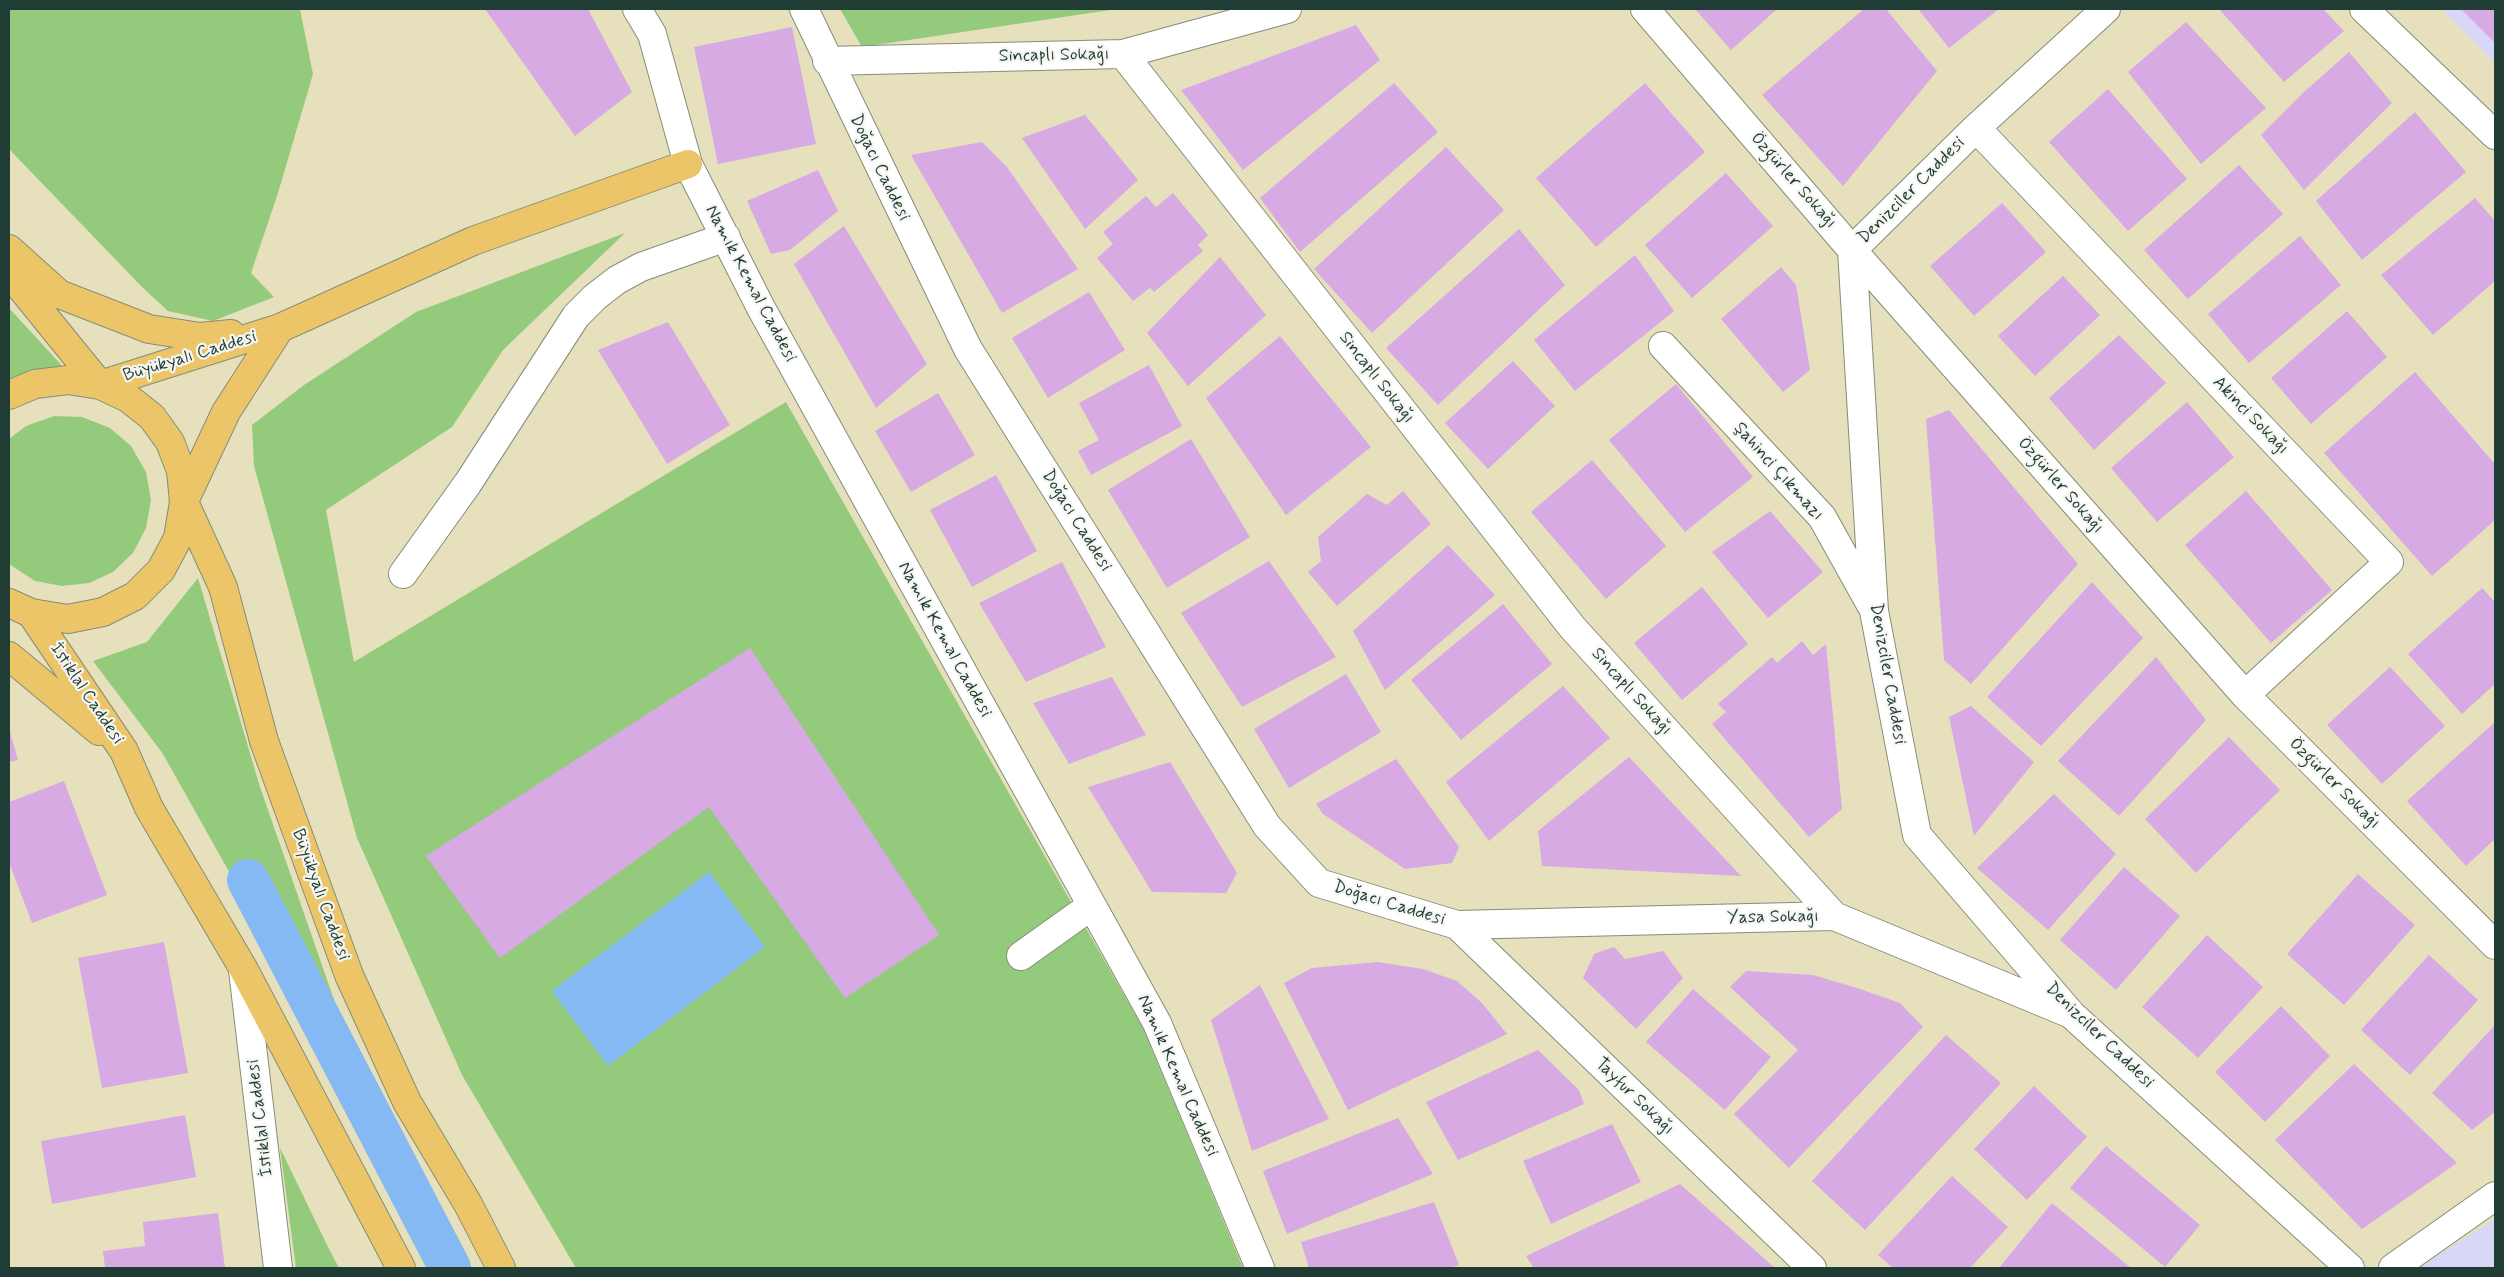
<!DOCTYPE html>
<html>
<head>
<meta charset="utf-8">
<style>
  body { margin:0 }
  #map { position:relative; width:2504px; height:1277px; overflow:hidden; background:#e7e0bc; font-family:Mynerve,sans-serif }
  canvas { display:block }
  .frame { position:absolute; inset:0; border:10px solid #1f3d34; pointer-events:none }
</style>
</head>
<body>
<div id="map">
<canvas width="2504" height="1277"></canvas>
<div class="frame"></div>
</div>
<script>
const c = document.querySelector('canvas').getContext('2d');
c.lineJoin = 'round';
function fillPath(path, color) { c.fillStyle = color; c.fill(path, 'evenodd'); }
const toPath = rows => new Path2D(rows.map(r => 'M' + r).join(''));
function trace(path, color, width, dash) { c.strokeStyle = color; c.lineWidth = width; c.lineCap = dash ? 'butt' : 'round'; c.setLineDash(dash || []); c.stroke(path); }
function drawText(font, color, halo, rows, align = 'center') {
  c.font = font + ' Mynerve,sans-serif'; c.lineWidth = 4.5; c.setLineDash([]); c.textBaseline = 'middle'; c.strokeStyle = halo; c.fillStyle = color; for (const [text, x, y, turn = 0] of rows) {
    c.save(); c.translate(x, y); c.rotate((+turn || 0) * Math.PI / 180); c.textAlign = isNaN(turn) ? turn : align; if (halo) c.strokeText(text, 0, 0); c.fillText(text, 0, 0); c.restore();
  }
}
fillPath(toPath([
  [2441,9,2495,9,2495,63],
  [2495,1219,2495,1268,2418,1268]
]), '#d9d7f8');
fillPath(toPath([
  [9,9,300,9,313,74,278,193,251,273,274,297,213,321,168,311,142,287,9,149],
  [840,9,1117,9,862,47],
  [625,233,503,350,452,427,326,510,354,662,786,402,1144,1030,1243,1268,576,1268,462,1075,357,838,254,466,252,425,304,385,416,312],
  [9,308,65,369,19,376,9,381],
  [54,416,82,417,110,428,131,446,146,472,151,500,146,528,133,553,113,572,89,583,62,586,35,581,9,564,9,439,26,426],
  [198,578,260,787,363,1083,356,1098,163,754,93,661,147,642],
  [280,1148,329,1249,339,1268,296,1268]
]), '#94ca7c');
fillPath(toPath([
  [709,872,765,947,608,1066,552,991]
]), '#85b9f3');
trace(toPath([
  [248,880,450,1268]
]), '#85b9f3', 42);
fillPath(toPath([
  [485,9,588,9,632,92,575,136],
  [1695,9,1775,9,1776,10,1731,50],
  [1864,9,1886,9,1937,71,1843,186,1762,95],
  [1918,9,1999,9,1949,48],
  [2219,9,2323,9,2344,31,2284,82],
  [2461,9,2495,9,2495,43],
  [2186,22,2266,108,2201,164,2128,72],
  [1356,25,1380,60,1243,170,1181,90],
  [792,27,816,144,718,164,694,47],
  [2349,52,2392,103,2304,190,2261,135,2304,92],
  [1394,83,1438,132,1300,252,1260,198],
  [1645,83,1705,152,1596,247,1536,178],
  [2108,89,2187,179,2128,231,2049,142],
  [2415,112,2466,172,2362,260,2316,201],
  [1085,115,1138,180,1085,229,1022,138],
  [982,142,1007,167,1078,269,1002,313,911,155],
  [1446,147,1504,210,1372,333,1314,269],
  [2239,165,2283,214,2188,299,2144,250],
  [818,170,838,211,790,250,771,254,747,201],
  [1726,173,1773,226,1692,298,1645,245],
  [1173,193,1208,235,1198,245,1203,251,1154,292,1150,288,1133,301,1097,258,1113,244,1103,232,1146,196,1156,207],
  [2475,198,2495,221,2495,281,2433,335,2381,275],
  [2002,203,2046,252,1974,316,1930,266],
  [844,226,927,364,876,408,794,264],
  [1519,229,1565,285,1438,405,1386,348],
  [2300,236,2341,285,2249,363,2208,314],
  [1635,255,1674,311,1575,391,1534,340],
  [1220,257,1266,315,1188,386,1147,333],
  [1781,267,1796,285,1810,370,1783,392,1721,319],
  [2063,276,2100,315,2035,376,1998,336],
  [1089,292,1125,350,1048,398,1012,338],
  [2347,311,2387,357,2311,424,2271,378],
  [668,322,730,425,667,464,598,350],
  [2119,335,2166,383,2094,450,2049,398],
  [1280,336,1371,447,1286,515,1206,398],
  [1513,361,1555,406,1488,469,1445,423],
  [1149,365,1182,426,1091,475,1078,451,1099,440,1079,403],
  [2415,372,2495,464,2495,520,2432,576,2324,453],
  [1676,384,1753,477,1685,532,1609,440],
  [938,393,975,455,911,492,875,431],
  [2187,402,2234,457,2157,522,2111,468],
  [1949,410,2078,564,1971,684,1944,660,1926,419],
  [1191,439,1250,537,1167,588,1108,490],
  [1592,460,1666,546,1606,599,1531,512],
  [996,475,1037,551,972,587,930,510],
  [1403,491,1431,524,1337,606,1308,572,1321,561,1318,537,1367,494,1387,505],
  [2246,491,2332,590,2271,643,2185,545],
  [1770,511,1823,572,1768,618,1712,552],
  [1448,545,1495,595,1385,690,1353,631],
  [1269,561,1336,657,1242,707,1181,613],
  [1062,562,1106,647,1026,682,979,603],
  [2092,582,2143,638,2041,746,1987,697],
  [1702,587,1748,644,1682,700,1634,643],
  [2482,588,2495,602,2495,684,2462,714,2408,654],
  [1503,604,1552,664,1461,740,1411,680],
  [1802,641,1813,655,1826,644,1842,809,1809,837,1712,724,1726,712,1718,704,1772,657,1777,663],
  [750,648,939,935,845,998,709,807,500,958,426,856],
  [2156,657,2206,720,2119,816,2058,761],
  [2390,667,2445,726,2382,784,2327,725],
  [1346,674,1381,732,1289,788,1254,729],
  [1112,677,1146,735,1069,764,1033,703],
  [1563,686,1610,738,1489,841,1446,782],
  [1971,706,2034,762,1974,836,1949,717],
  [2495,722,2495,839,2466,866,2407,801],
  [9,728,18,760,9,762],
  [2229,737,2280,790,2196,873,2145,819],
  [1629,757,1741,876,1542,866,1538,831],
  [1396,759,1459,847,1452,863,1405,869,1323,814,1316,804],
  [1170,762,1237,873,1226,893,1152,892,1088,787],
  [64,781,107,895,32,923,9,862,9,802],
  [2054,794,2116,854,2048,930,1977,868],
  [2124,867,2180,916,2116,990,2060,940],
  [2358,874,2415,925,2344,1005,2287,954],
  [2207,935,2263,987,2198,1058,2142,1007],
  [164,942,188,1073,102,1088,78,958],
  [1614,947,1625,959,1663,951,1683,978,1636,1029,1583,978,1594,954],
  [2429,955,2478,1000,2410,1075,2361,1030],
  [1378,962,1423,969,1457,981,1482,1003,1507,1034,1348,1110,1284,983,1312,968],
  [1746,971,1813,975,1857,988,1900,1003,1923,1027,1789,1168,1734,1114,1798,1050,1730,987],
  [1260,985,1329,1119,1252,1151,1211,1020],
  [1693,989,1771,1057,1725,1110,1646,1042],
  [2281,1006,2330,1056,2265,1122,2215,1072],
  [2495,1025,2495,1112,2472,1130,2432,1093],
  [1946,1035,2001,1083,1865,1230,1812,1181],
  [1538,1050,1579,1090,1584,1104,1458,1160,1426,1102],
  [2354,1064,2457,1163,2362,1229,2275,1140],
  [2034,1086,2087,1137,2027,1200,1974,1149],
  [185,1115,196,1177,52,1204,41,1141],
  [1398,1118,1433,1174,1287,1234,1263,1171],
  [1612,1124,1641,1182,1551,1224,1523,1161],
  [2106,1146,2200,1225,2165,1267,2070,1188],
  [1952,1176,2008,1227,1970,1268,1893,1268,1878,1255],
  [1680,1184,1775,1268,1534,1268,1526,1256],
  [1434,1202,1459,1265,1450,1268,1309,1268,1301,1242],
  [2052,1203,2131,1268,1999,1268],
  [218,1213,225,1268,105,1268,103,1251,145,1246,143,1222]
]), '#d7aae4');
const minor = toPath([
  [637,9,652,34,688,164,761,308,1157,1023,1260,1268],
  [804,9,968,349,1267,826,1319,883,1457,925,1834,916,2071,1014],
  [1645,9,1852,250,2245,695,2495,945],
  [2106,9,1976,128,1852,250,1874,611,1917,835,2071,1014,2350,1268],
  [2364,9,2495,135],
  [1123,54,1287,9],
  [827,61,1123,54,1572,627,1834,916],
  [1976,128,2389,562,2245,695],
  [1663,346,1822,517,1871,605],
  [403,574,468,483,576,316,595,297,617,280,641,267,726,237],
  [1457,925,1812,1268],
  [1021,956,1091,906],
  [243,970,278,1268],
  [2393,1268,2495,1196]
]);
const major = toPath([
  [280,328,473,241,688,164]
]);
const highway = toPath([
  [9,249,59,294,149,329,200,337,231,334],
  [9,273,100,385,280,328],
  [9,395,35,384,68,380,100,385,128,398,152,417,170,442,181,471,184,502,178,538,161,570,135,596,103,612,68,619,31,613,9,603],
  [185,499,226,412,280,328],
  [184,502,223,587,264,741,349,975,407,1102,468,1204,501,1268],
  [31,613,124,751,149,808,243,968,401,1268],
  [9,656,99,731]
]);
trace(minor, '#838e78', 30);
trace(major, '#838e78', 30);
trace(highway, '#838e78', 30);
trace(minor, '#fff', 28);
trace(major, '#edc569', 28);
trace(highway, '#edc569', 28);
drawText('18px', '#1f3d34', '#f6f6f2', [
  ["Sincaplı Sokağı",1054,56,-1],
  ["Doğacı Caddesi",879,168,64],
  ["Özgürler Sokağı",1793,181,49],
  ["Denizciler Caddesi",1912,191,-45],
  ["Namık Kemal Caddesi",750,284,62],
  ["Büyükyalı Caddesi",190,357,-17],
  ["Sincaplı Sokağı",1376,378,52],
  ["Akinci Sokağı",2250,416,46],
  ["Şahinci Çıkmazı",1778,472,48],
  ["Özgürler Sokağı",2060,486,49],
  ["Doğacı Caddesi",1076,521,58],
  ["Namık Kemal Caddesi",944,640,61],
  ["Denizciler Caddesi",1887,674,80],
  ["Sincaplı Sokağı",1631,692,48],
  ["İstiklal Caddesi",86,694,56],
  ["Özgürler Sokağı",2334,784,45],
  ["Büyükyalı Caddesi",320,895,70],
  ["Doğacı Caddesi",1389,904,17],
  ["Yasa Sokağı",1773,918,-1],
  ["Denizciler Caddesi",2099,1036,44],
  ["Namık Kemal Caddesi",1177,1076,66],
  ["Tayfur Sokağı",1634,1097,44],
  ["İstiklal Caddesi",261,1118,-97]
]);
</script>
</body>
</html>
